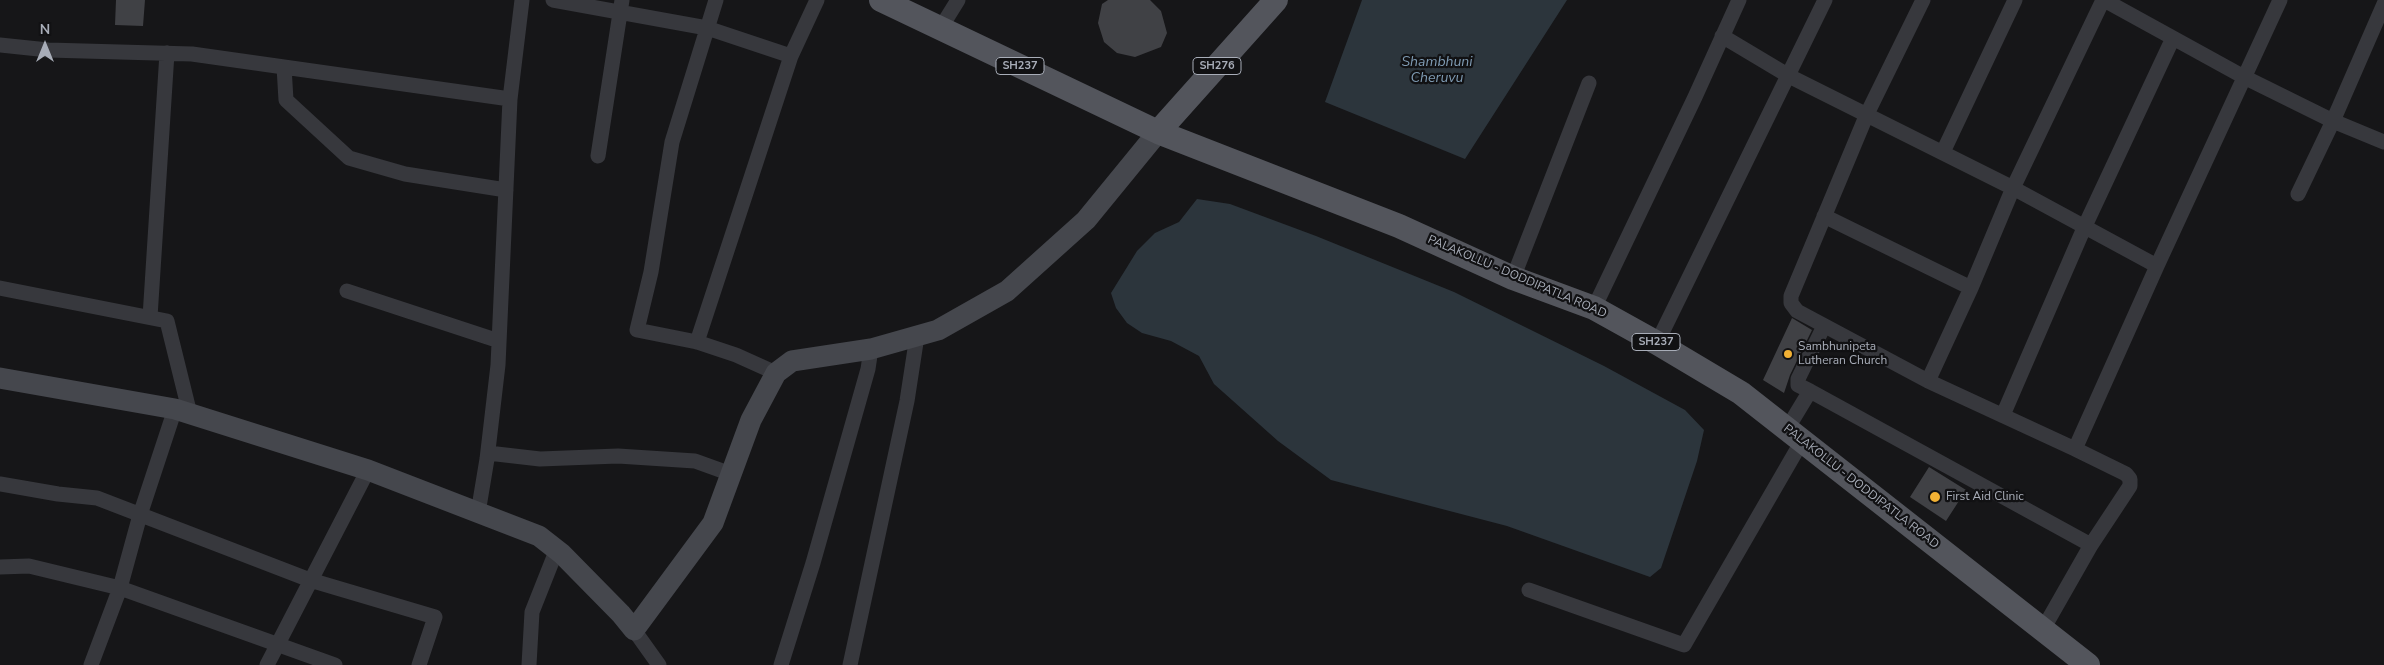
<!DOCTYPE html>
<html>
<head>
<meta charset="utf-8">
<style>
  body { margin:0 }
  #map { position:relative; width:2384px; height:665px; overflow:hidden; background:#161618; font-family:"Nunito Sans",sans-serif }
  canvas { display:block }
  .north { position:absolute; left:20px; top:20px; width:50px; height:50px; -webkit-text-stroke:4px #111113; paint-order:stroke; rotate:0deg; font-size:14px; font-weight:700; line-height:20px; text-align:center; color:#a8adb8 }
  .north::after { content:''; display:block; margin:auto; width:18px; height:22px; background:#a8adb8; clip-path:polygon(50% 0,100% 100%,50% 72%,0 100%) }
</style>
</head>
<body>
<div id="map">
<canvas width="2384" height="665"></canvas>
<div class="north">N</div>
</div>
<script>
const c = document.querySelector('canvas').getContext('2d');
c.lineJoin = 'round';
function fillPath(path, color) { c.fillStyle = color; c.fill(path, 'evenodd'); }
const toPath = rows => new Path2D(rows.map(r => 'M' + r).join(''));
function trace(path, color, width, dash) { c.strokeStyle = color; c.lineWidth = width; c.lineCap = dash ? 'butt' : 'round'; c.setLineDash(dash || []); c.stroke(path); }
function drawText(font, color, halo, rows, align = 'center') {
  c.font = font + ' "Nunito Sans",sans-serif'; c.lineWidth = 4.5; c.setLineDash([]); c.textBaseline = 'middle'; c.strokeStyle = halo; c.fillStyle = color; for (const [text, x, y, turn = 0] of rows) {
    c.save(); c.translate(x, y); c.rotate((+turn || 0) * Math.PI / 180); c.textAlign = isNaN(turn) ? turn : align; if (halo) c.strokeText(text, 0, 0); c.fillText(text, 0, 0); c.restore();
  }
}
fillPath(toPath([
  [1362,0,1567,0,1465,159,1325,102],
  [1197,199,1230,204,1316,236,1454,292,1604,366,1685,410,1704,430,1697,461,1661,568,1650,577,1507,526,1331,480,1278,441,1214,384,1199,356,1171,341,1142,333,1127,323,1116,308,1111,293,1137,251,1155,233,1179,222]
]), '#2c353c');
fillPath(toPath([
  [116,0,145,0,143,26,115,25],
  [1108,0,1150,0,1161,11,1167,33,1161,47,1135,57,1117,53,1104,42,1098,23,1102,4],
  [1792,318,1812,330,1790,375,1784,393,1763,380],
  [1929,467,1966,490,1946,521,1910,497]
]), '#404145');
trace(toPath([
  [553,0,707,28,791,56],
  [716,0,672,142,651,272,637,330,697,342,736,355,776,373],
  [1923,0,1867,114,1791,296,1791,303,1797,311,1928,381,2075,449,2126,474,2130,479,2130,486,2091,545,2042,631],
  [2104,0,2244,77,2333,121,2384,142],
  [940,29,958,0],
  [1722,36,1789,76,2013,188,2157,266],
  [0,45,48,50,192,54,510,99],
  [284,67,286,100,349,158,405,174,506,190],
  [1943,152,2015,0],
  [598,156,622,0],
  [2298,194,2333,121,2384,4],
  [1824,216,1971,288],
  [1513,278,1589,83],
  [0,288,167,321,190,414],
  [347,291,499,341],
  [1594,308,1695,97,1739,0],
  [150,317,167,53],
  [697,342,791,56,817,0],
  [1657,343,1825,0],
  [1928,381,1971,288,2013,188,2103,0],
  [1810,391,1798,385,1798,379,1824,326],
  [2003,415,2084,228,2173,38],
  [1787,429,1810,391,2091,545],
  [2075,449,2157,266,2280,0],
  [488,453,540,459,618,456,695,461,731,474],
  [0,484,58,494,97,498,310,580,435,617,419,665],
  [478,513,487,459,498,365,510,99,522,0],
  [0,567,29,566,120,588,335,665],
  [1529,590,1684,645,1802,441],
  [634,630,659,665],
  [91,665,120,588,140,515,175,409],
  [267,665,368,470],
  [529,665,532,612,557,549],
  [781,665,813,563,868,369,871,349],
  [850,665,907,401,917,336]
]), '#37383d', 15);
trace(toPath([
  [0,378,175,409,368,470,539,536,562,554,621,614,634,630,713,523,751,420,776,373,792,361,871,349,938,330,1007,291,1086,220,1158,132]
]), '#45474d', 21);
trace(toPath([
  [881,0,1158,132,1399,226,1513,278,1594,308,1657,343,1741,393,2088,665],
  [1158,132,1276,0]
]), '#53555c', 24);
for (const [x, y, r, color] of [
  [1788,354,5,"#f2b134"],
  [1935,497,6,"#f2b134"]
]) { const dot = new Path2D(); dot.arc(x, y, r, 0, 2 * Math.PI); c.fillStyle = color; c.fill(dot); trace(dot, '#111113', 2); }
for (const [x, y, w] of [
  [1020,66,48],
  [1217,66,48],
  [1656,342,48]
]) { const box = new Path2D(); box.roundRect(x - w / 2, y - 8.5, w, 17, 4); c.fillStyle = '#111113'; c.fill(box); trace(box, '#a8adb8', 1); }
drawText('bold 11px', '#a8adb8', null, [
  ["SH237",1020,66],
  ["SH276",1217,66],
  ["SH237",1656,342]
]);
drawText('12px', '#a8adb8', '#111113', [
  ["PALAKOLLU - DODDIPATLA ROAD",1517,277,23],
  ["PALAKOLLU - DODDIPATLA ROAD",1861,487,38]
]);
drawText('12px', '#a8adb8', '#111113', [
  ["Sambhunipeta",1798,347],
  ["Lutheran Church",1798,361],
  ["First Aid Clinic",1946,497]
], 'left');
drawText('italic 14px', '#7f9bb3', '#111113', [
  ["Shambhuni",1437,63],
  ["Cheruvu",1437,79]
]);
</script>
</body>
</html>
